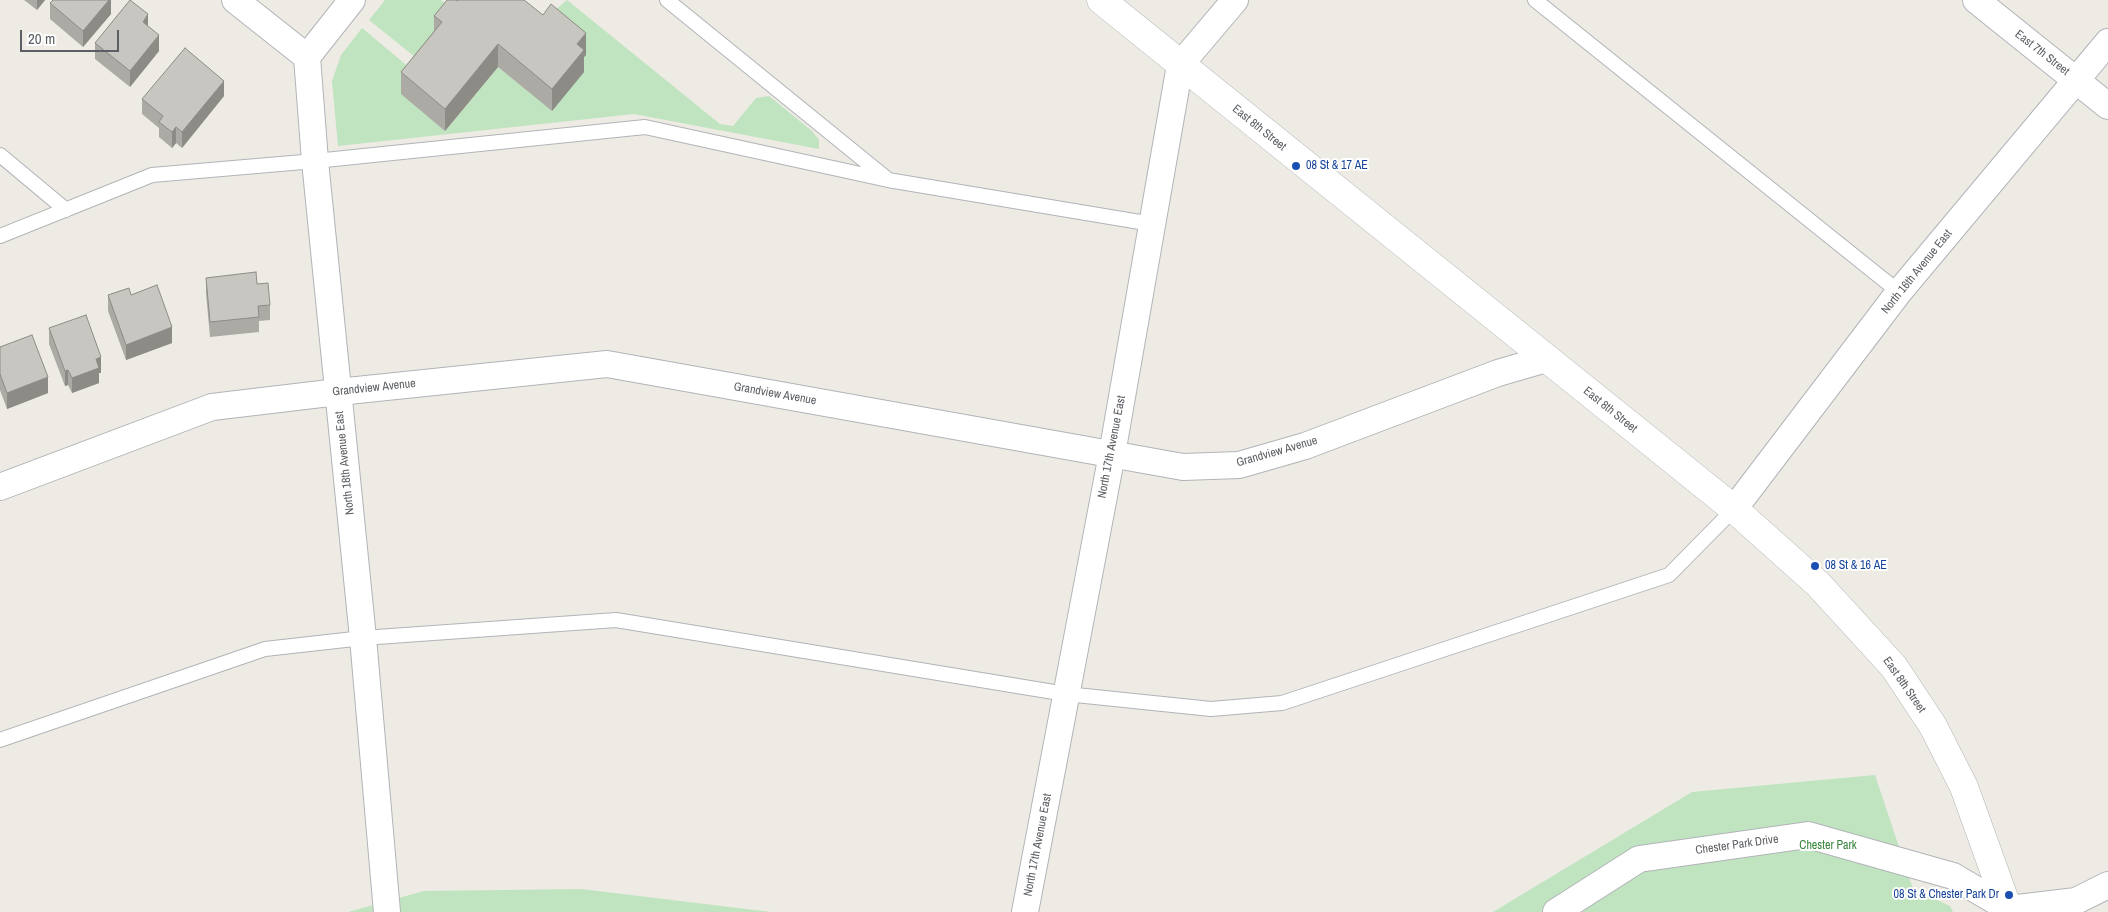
<!DOCTYPE html>
<html>
<head>
<meta charset="utf-8">
<style>
  body { margin:0 }
  #map { position:relative; width:2108px; height:912px; overflow:hidden; background:#edebe3; font-family:"Archivo Narrow",sans-serif }
  canvas { display:block }
  .scale { position:absolute; left:20px; top:30px; width:99px; height:22px; box-sizing:border-box; border:2px solid #5b5f63; border-top:0; padding-left:6px; font-size:15px; line-height:18px; white-space:nowrap; color:#5b5f63; -webkit-text-stroke:4px #fff; paint-order:stroke }
</style>
</head>
<body>
<div id="map">
<canvas width="2108" height="912"></canvas>
<div class="scale">20 m</div>
</div>
<script>
const c = document.querySelector('canvas').getContext('2d');
c.lineJoin = 'round';
function fillPath(path, color) { c.fillStyle = color; c.fill(path, 'evenodd'); }
const toPath = rows => new Path2D(rows.map(r => 'M' + r).join(''));
function trace(path, color, width, dash) { c.strokeStyle = color; c.lineWidth = width; c.lineCap = dash ? 'butt' : 'round'; c.setLineDash(dash || []); c.stroke(path); }
function drawText(font, color, halo, rows, align = 'center') {
  c.font = font + ' "Archivo Narrow",sans-serif'; c.lineWidth = 4; c.setLineDash([]); c.textBaseline = 'middle'; c.strokeStyle = halo; c.fillStyle = color; for (const [text, x, y, turn = 0] of rows) {
    c.save(); c.translate(x, y); c.rotate((+turn || 0) * Math.PI / 180); c.textAlign = isNaN(turn) ? turn : align; if (halo) c.strokeText(text, 0, 0); c.fillText(text, 0, 0); c.restore();
  }
}
fillPath(toPath([
  [385,0,441,0,462,17,425,65,369,20],
  [567,0,720,124,733,126,756,98,769,96,812,131,819,140,819,149,634,114,338,146,332,81,341,55,362,28,417,74,445,131,498,67,553,111,554,11],
  [1875,775,1913,889,1950,906,1953,912,1493,912,1692,792],
  [581,889,771,912,348,912,424,891]
]), '#c0e4c0');
const service = toPath([
  [667,0,886,178],
  [1535,0,1899,292],
  [0,155,66,210],
  [0,236,152,175,315,161,645,127,888,180,1152,224],
  [0,740,265,649,363,638,616,620,1066,694,1211,709,1282,703,1669,575,1734,509]
]);
const minor = toPath([
  [235,0,307,57],
  [352,0,307,57,315,161,363,638,387,912],
  [1976,0,2108,106],
  [0,487,212,407,338,392,607,364,1183,467,1239,465,1305,446,1498,373,1546,359],
  [1734,509,1899,292,2108,42],
  [1025,912,1112,454,1180,65,1235,0],
  [1556,912,1639,859,1808,835,1953,876,2009,909,2076,901,2108,885]
]);
const tertiary = toPath([
  [1101,0,1734,509,1818,584,1894,667,1933,726,1964,787,2009,912]
]);
trace(service, '#b1b4b8', 16);
trace(minor, '#b1b4b8', 28);
trace(tertiary, '#b1b4b8', 29);
trace(service, '#fff', 14);
trace(minor, '#fff', 26);
trace(tertiary, '#fff', 28);
fillPath(toPath([
  [24,0,45,0,37,10],
  [111,0,111,14,83,47,50,19,50,3],
  [457,1,586,55,584,57,584,72,552,111,498,67,445,131,401,94,401,72,434,31,434,16],
  [148,26,159,51,130,87,95,59,95,43],
  [224,96,182,148,176,143,172,148,159,137,159,128,142,114,142,99],
  [206,278,257,284,270,305,270,320,259,321,259,332,210,337,206,293],
  [108,295,131,295,172,343,126,360,108,311],
  [49,328,101,373,99,373,99,383,72,393,68,385,65,386,49,344],
  [0,347,48,393,7,409,0,390]
]), '#acaaa5');
fillPath(toPath([
  [37,0,45,0,37,10],
  [109,0,111,0,111,14,83,47,83,31],
  [148,14,148,30,143,22],
  [586,33,586,55,584,57,584,72,552,111,552,89,577,44],
  [159,35,159,51,130,87,130,71],
  [498,44,498,67,445,131,445,109],
  [224,81,224,96,182,148,182,132],
  [176,127,176,143,172,148,172,132],
  [172,327,172,343,126,360,126,345],
  [101,357,101,373,99,373,99,383,72,393,72,378,96,359],
  [68,370,68,385,65,386,65,371],
  [48,377,48,393,7,409,7,393]
]), '#8c8b86');
const building = toPath([
  [53,0,109,0,83,31,50,3,53,0],
  [130,0,148,14,143,22,159,35,130,71,95,43,130,0],
  [447,0,455,0,457,1,458,0,524,0,543,15,551,4,586,33,577,44,584,50,552,89,498,44,445,109,401,72,442,22,434,16,447,0],
  [185,48,224,81,182,132,176,127,172,132,159,122,163,116,142,99,185,48],
  [256,272,257,284,268,283,270,305,258,306,259,317,210,322,206,278,256,272],
  [157,285,172,327,126,345,108,295,129,288,131,295,157,285],
  [86,315,101,357,96,359,99,368,72,378,68,370,65,371,49,328,86,315],
  [32,335,48,377,7,393,0,374,0,347,32,335]
]);
fillPath(building, '#c8c6c0');
trace(building, '#8c8b86', 1);
for (const [x, y, r, color] of [
  [1296,166,5,"#1a4fb4"],
  [1815,566,5,"#1a4fb4"],
  [2009,895,5,"#1a4fb4"]
]) { const dot = new Path2D(); dot.arc(x, y, r, 0, 2 * Math.PI); c.fillStyle = color; c.fill(dot); trace(dot, '#fff', 2); }
drawText('12px', '#5b5f63', '#fff', [
  ["East 7th Street",2042,53,38],
  ["East 8th Street",1259,128,39],
  ["North 16th Avenue East",1917,272,-51],
  ["Grandview Avenue",374,388,-6],
  ["Grandview Avenue",775,394,10],
  ["East 8th Street",1610,410,39],
  ["North 17th Avenue East",1112,447,-79],
  ["Grandview Avenue",1277,452,-16],
  ["North 18th Avenue East",345,463,-96],
  ["East 8th Street",1904,685,55],
  ["North 17th Avenue East",1038,845,-79],
  ["Chester Park Drive",1737,845,-8]
]);
drawText('12px', '#164399', '#fff', [
  ["08 St & 17 AE",1306,166],
  ["08 St & 16 AE",1825,566],
  ["08 St & Chester Park Dr",1999,895,"right"]
], 'left');
drawText('12px', '#38863c', '#fff', [
  ["Chester Park",1828,846]
]);
</script>
</body>
</html>
